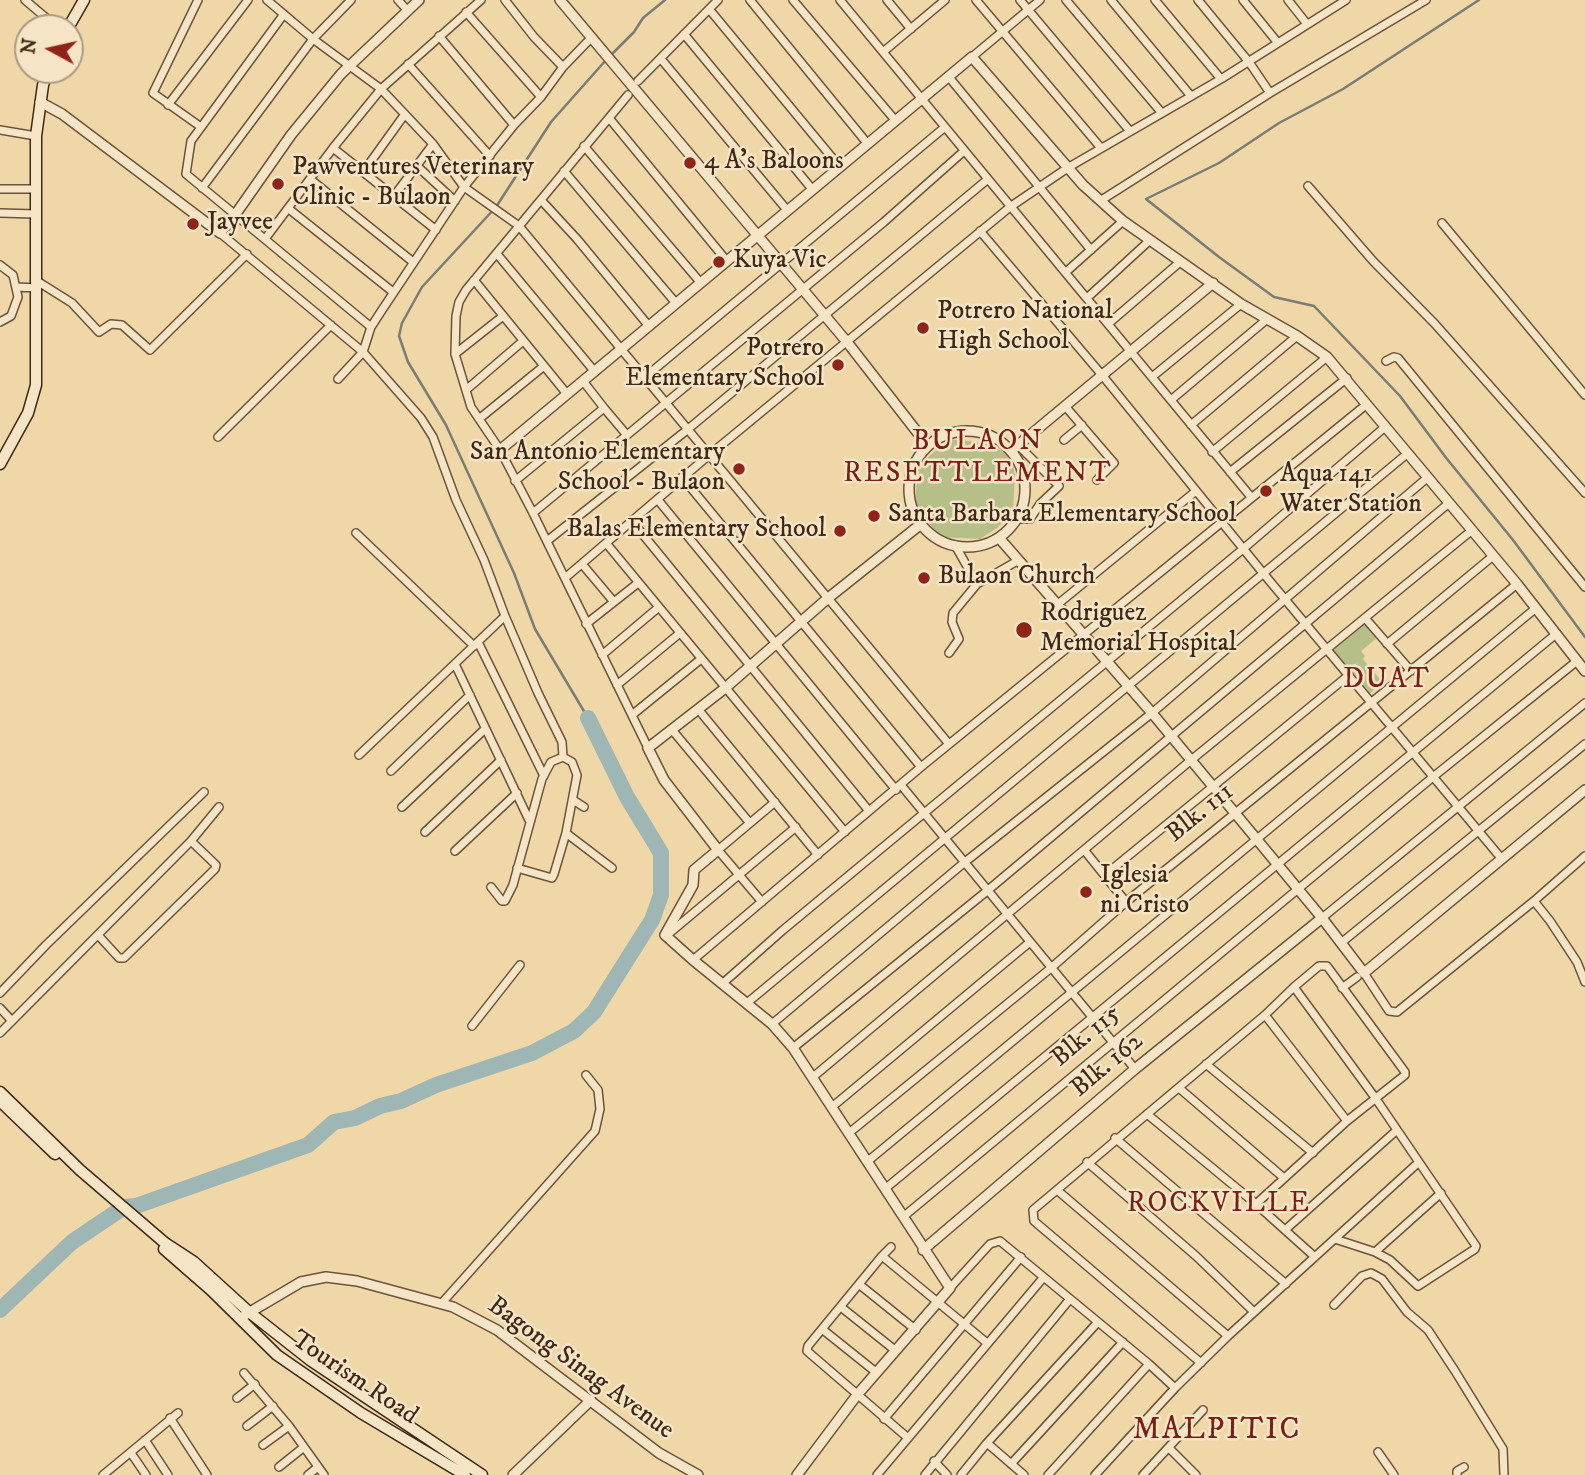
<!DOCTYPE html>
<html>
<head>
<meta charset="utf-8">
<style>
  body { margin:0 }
  #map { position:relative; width:1585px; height:1475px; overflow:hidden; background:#efd7a7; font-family:"IM FELL DW Pica",serif }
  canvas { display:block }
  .north { position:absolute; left:14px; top:14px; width:70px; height:70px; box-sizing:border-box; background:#f5e5c6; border:2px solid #ad9980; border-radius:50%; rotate:278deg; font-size:19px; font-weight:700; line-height:28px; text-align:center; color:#402716 }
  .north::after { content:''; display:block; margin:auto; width:24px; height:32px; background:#8f2418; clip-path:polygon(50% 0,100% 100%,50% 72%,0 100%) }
</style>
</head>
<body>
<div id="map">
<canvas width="1585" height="1475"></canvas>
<div class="north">N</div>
</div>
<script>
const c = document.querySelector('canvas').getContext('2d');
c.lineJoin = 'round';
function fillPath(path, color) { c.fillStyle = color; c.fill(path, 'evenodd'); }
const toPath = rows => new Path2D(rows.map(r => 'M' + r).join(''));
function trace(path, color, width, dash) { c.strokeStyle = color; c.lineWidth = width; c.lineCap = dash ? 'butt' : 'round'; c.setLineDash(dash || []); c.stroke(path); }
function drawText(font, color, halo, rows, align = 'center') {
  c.font = font + ' "IM FELL DW Pica",serif'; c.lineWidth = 5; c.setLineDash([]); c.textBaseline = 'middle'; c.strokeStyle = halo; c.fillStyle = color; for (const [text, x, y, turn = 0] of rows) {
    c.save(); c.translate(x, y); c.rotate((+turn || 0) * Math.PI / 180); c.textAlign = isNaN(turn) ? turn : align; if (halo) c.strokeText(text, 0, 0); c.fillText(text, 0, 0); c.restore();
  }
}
fillPath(toPath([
  [949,439,986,443,1004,452,1012,461,1015,475,1013,512,997,528,980,539,940,537,915,506,918,466],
  [1365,621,1378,637,1361,651,1365,656,1363,659,1383,683,1370,693,1351,669,1359,662,1349,669,1332,648]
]), '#b7bf89');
trace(toPath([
  [1479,0,1343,89,1279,123,1219,163,1146,199,1219,257,1274,297,1314,306,1400,396,1447,459,1513,540,1585,637],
  [611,55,634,32,643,18,665,0],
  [588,718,535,629,514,573,462,460,446,425,408,362,399,336,402,323,422,287,496,207,551,122,606,60]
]), '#797d75', 2.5);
trace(toPath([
  [0,1310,72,1242,124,1207,136,1206,308,1145,334,1122,355,1118,380,1106,401,1101,436,1085,532,1053,574,1031,594,1012,652,920,661,895,661,853,627,797,588,718]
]), '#9fb7b4', 16);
const minor = toPath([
  [25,0,58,28],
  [198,0,153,93,201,127],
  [267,0,313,39,381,89,433,144,464,187,519,226,949,744],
  [398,0,407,10],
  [505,0,534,37,563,67],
  [750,0,867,143],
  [793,0,895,120],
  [840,0,1251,497],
  [887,0,911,29],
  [976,0,1101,148],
  [1020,0,1129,130],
  [1066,0,1161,112],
  [1111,0,1191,96],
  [1155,0,1221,79],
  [1198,0,1249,62,1270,93],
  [1243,0,1278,43],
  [1288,0,1307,24],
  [709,9,839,166],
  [466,12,541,97],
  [284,14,191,141,186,174,371,327],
  [684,34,812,189],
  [439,36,514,125],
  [883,52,945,0],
  [972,57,1040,0],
  [661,59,787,210],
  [408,64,490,156],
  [948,76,1091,250],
  [638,81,718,0],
  [628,95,466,290,459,302,456,316,455,354,471,407,500,450,533,513,648,748],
  [168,105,248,0],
  [609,118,726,260],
  [0,130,36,136],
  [584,146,700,282],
  [333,148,436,230],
  [417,166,455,201],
  [364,171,405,114],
  [564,171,675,302],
  [310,179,413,262],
  [1308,186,1373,261,1435,324,1585,493],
  [202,188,313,39,351,0],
  [0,189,36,189],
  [394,196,433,144],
  [541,200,577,239,648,325],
  [1100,201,1270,93,1426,0],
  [289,209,393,292],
  [0,213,35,214],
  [1442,223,1585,395],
  [980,231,1102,375,1263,573,1501,858],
  [220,233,363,352,421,418,433,437,456,500,484,560,505,616,538,693,562,742,563,757,551,762,542,779,513,885,505,901,502,901,491,887],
  [265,239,333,148,381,89,481,0],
  [497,254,595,372],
  [0,265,13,275,18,297,11,316,0,322],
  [1066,272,1123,221],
  [474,280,567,394],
  [37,281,72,303,99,332,111,324,122,325,150,350,247,254],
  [17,287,37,288],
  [1087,298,1149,241],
  [1108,324,1180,262],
  [455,354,503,316],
  [1386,361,1394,357,1398,358,1585,587],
  [1152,377,1241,304],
  [644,378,945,127],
  [338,379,363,352,371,327,382,310,464,187,514,125,541,97,563,67,591,38],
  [466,390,523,341],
  [1171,400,1266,320],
  [1065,406,1114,463,1097,480],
  [604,408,626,434],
  [479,419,544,366],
  [1191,425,1297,336],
  [218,437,331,325],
  [1064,440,1082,425],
  [1212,452,1327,357],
  [1230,472,1347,378],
  [682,477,921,767],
  [515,481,604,408,583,381],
  [658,500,896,790],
  [533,513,884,222,964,151],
  [1017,519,1030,519,1040,504,1059,486,1018,445],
  [631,520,869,811],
  [356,533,474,646],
  [547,541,687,430,988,179],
  [606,543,845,832],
  [955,545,977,584],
  [582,564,614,602],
  [565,578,708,456,1010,207,1069,167,1221,79,1346,0],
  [1058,604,1196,491],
  [1365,618,1411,671],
  [586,624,638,583],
  [478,642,544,776],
  [1387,644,1493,556],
  [949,653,959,639,952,622,953,613,977,584,1019,560],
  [602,655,659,607],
  [455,664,529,820],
  [617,685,680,633],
  [698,709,818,855],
  [632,715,701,659],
  [673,731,749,822],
  [359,755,505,616],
  [391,771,470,695],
  [901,785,1135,1069],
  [573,800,584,807],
  [402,807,485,729],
  [425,832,501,760],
  [566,833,612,868],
  [455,851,517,793],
  [1085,851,1126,902],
  [517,868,552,878,554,874,566,833,577,775,572,762,563,757],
  [1105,875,1349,675],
  [1534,901,1550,921,1577,962,1585,982],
  [762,902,718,850,775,802],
  [1322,918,1585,703],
  [98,935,119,958,124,958,215,869,216,865,191,841],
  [666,936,796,827],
  [1341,943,1585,744],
  [693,960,921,767,1367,404],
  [1364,973,1389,1011,1397,1012,1534,901,1585,856],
  [722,984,783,930,1243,549,1385,427],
  [1294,987,1376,1099,1476,1246,1475,1249,1418,1286,1390,1260,1375,1252,1335,1239],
  [1342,988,1357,977],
  [0,993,46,945,204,792],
  [747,1003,1408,453],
  [0,1008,12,1021],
  [1265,1015,1347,1121],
  [772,1024,965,862,1152,713,1427,478],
  [472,1026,520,965],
  [0,1033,191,841,219,807],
  [793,1048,987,891,1449,503],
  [1206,1064,1313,1153],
  [813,1077,1190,761,1471,531],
  [1179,1088,1284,1178],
  [832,1107,1030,942],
  [1147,1114,1256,1204,1315,1257],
  [849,1133,1051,968,1126,902,1517,584],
  [1115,1138,1286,1284],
  [868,1161,1536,608],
  [1087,1162,1196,1256,1254,1312],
  [886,1188,1556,634],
  [1057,1190,1228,1336],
  [903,1217,1433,777,1577,661],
  [1285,1230,1397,1130],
  [1375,1252,1441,1193],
  [882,1256,891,1247],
  [860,1285,916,1330],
  [950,1288,990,1244,1000,1241,1149,1364,1175,1388],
  [441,1304,595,1131,600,1109,598,1090,586,1075],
  [1334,1305,1362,1276,1371,1273,1382,1279,1407,1312,1428,1330,1455,1371,1503,1449,1504,1475],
  [841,1307,896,1351],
  [822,1329,877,1373],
  [1201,1363,1034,1221,1033,1210,1265,1015,1294,987,1319,966,1327,966,1405,1072,1405,1075,1347,1121,1256,1204],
  [244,1373,289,1426,324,1475],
  [237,1398,255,1384],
  [170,1418,207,1475],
  [884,1419,1021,1257],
  [247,1426,273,1406],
  [908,1438,807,1351,808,1346,882,1256,987,1343],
  [145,1440,168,1475],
  [987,1443,1024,1475],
  [263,1445,289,1426],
  [1169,1448,1196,1475],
  [1378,1452,1394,1475],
  [131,1453,146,1475],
  [934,1461,947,1475],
  [1011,1464,1123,1342],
  [279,1467,304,1447],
  [103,1475,178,1413],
  [308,1475,318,1467],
  [877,1475,1043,1278],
  [925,1475,1070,1299],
  [961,1475,987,1443,1098,1322],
  [1048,1475,1149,1364],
  [1095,1475,1175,1388,1228,1336,1419,1162],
  [1143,1475,1203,1410],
  [1457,1475,1457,1471,1464,1467]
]);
const tertiary = toPath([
  [560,0,847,342,928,446],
  [40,102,62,114,220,233,235,215,291,135,341,74,419,0],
  '909 489a58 58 0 1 1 116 0a58 58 0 1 1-116 0Z',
  [500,450,972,57,1083,185,1123,221,1241,304,1297,336,1327,357,1517,584,1585,671],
  [1011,451,1213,283],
  [1000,539,1152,713,1322,918,1364,973,1585,790],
  [923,1250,1135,1069,1322,918],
  [245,1315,301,1282,326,1277,357,1281,453,1307,497,1330,659,1453,698,1475],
  [513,1475,591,1400],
  [797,1475,857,1395,950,1288,793,1048,772,1024,693,960,665,935,693,885,694,870,718,850,664,780,648,748,724,689,827,599,921,524]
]);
const secondary = toPath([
  [68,28,84,0],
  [0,464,28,413,36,385,36,136,43,85,48,70],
  [0,1092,80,1170,165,1243,194,1262,249,1312,310,1360,482,1475],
  [0,1101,55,1154],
  [164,1249,211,1290,277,1355,361,1413,465,1475]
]);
trace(minor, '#6c533a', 10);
trace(tertiary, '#6c533a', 12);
trace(secondary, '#402716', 13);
trace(minor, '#f5e5c6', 7);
trace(tertiary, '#f5e5c6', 9);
trace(secondary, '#f5e5c6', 10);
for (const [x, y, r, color] of [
  [690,163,7,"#8f2418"],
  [278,184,7,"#8f2418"],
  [193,224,7,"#8f2418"],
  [719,262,7,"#8f2418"],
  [923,328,7,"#8f2418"],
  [838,365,7,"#8f2418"],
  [739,469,7,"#8f2418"],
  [1266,491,7,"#8f2418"],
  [874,516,7,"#8f2418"],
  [840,531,7,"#8f2418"],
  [924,578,7,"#8f2418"],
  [1024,630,9,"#8f2418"],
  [1086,892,7,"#8f2418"]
]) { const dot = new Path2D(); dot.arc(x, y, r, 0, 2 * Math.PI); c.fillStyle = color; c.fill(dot); trace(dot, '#f5e5c6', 2.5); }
drawText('26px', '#402716', '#f5e5c6', [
  ["4 A's Baloons",704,163],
  ["Pawventures Veterinary",292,169],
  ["Clinic - Bulaon",292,199],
  ["Jayvee",207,224],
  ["Kuya Vic",733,262],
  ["Potrero National",937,313],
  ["High School",937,343],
  ["Potrero",824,350,"right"],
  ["Elementary School",824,380,"right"],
  ["San Antonio Elementary",725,454,"right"],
  ["School - Bulaon",725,484,"right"],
  ["Aqua 141",1280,476],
  ["Water Station",1280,506],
  ["Santa Barbara Elementary School",888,516],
  ["Balas Elementary School",826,531,"right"],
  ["Bulaon Church",938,578],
  ["Rodriguez",1040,615],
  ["Memorial Hospital",1040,645],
  ["Iglesia",1100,877],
  ["ni Cristo",1100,907]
], 'left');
drawText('26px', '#402716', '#f5e5c6', [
  ["Blk. 111",1201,814,-39],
  ["Blk. 115",1087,1037,-40],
  ["Blk. 162",1108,1066,-40],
  ["Bagong Sinag Avenue",580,1369,36],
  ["Tourism Road",354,1379,34]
]);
c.letterSpacing = '2px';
drawText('28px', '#7a1f14', '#f5e5c6', [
  ["BULAON",978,443],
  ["RESETTLEMENT",978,475],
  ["DUAT",1387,681],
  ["ROCKVILLE",1219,1205]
]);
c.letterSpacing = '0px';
c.letterSpacing = '2px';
drawText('30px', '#7a1f14', '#f5e5c6', [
  ["MALPITIC",1217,1432]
]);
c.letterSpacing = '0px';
</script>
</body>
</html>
